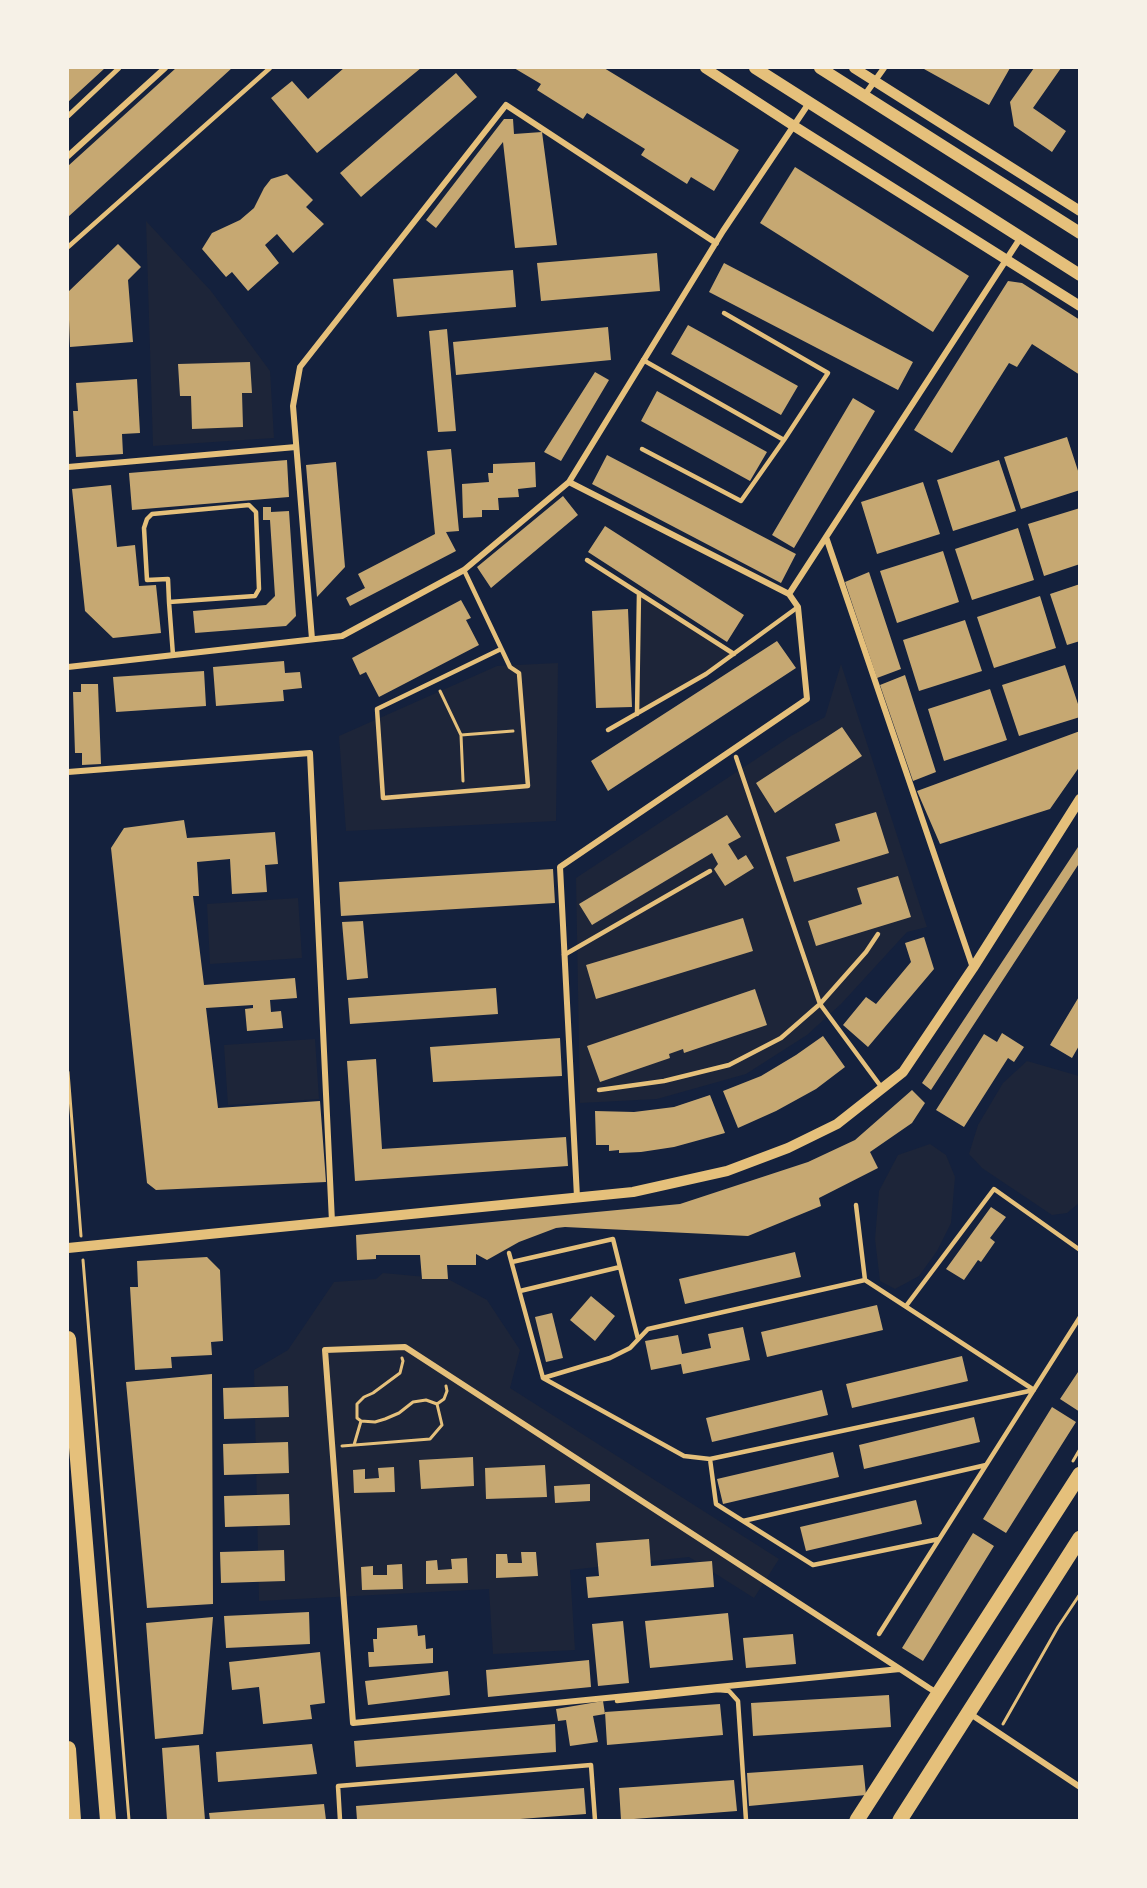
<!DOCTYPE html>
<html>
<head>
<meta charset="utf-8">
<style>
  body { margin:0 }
  #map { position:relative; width:1147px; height:1888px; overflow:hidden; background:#14213d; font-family:"Public Sans",sans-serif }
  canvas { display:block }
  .frame { position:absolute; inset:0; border:69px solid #f6f1e7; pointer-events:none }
</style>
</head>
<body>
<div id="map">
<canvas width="1147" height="1888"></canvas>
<div class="frame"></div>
</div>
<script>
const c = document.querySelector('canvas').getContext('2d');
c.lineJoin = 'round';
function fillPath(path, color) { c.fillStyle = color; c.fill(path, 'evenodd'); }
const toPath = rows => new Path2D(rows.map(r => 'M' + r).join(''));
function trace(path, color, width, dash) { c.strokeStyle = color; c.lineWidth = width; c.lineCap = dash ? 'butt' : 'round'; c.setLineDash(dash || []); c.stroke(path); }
fillPath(toPath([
  [146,221,211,291,270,371,274,438,153,446],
  [639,593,734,654,706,674,637,714],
  [558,663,556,821,346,831,339,736,497,666],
  [841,664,927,927,907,932,841,1004,807,1035,746,1074,657,1099,580,1103,576,878,791,736,825,717],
  [298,898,302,958,210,964,207,904],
  [315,1039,319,1099,228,1105,224,1045],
  [1027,1061,1079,1076,1079,1203,1067,1213,1052,1215,982,1168,969,1154,978,1125,1003,1083],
  [930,1144,946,1155,955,1177,951,1223,937,1251,919,1276,895,1289,880,1281,875,1239,879,1191,898,1155],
  [383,1273,448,1279,487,1300,520,1350,510,1388,779,1559,754,1598,689,1557,570,1570,575,1650,493,1654,489,1589,259,1601,254,1370,288,1350,334,1282,376,1279]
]), '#1d2539');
fillPath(toPath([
  [68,68,105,68,68,102],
  [176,68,232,68,68,217,68,166],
  [344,68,421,68,317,153,271,98,292,81,308,99],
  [514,68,604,68,739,150,714,191,691,177,687,184,641,155,645,149,587,113,583,119,537,90,541,84],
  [925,68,1010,68,989,105,924,69],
  [1034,68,1061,68,1033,108,1066,131,1052,152,1014,126,1010,102],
  [456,73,477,97,361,197,340,173],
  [504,119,513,119,514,134,542,132,557,245,515,248,503,142,436,228,426,220],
  [795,167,969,276,933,332,760,223],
  [287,174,313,200,306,207,324,224,293,253,277,234,265,245,279,263,248,291,232,272,226,277,202,249,212,233,240,220,254,208,264,188,271,179],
  [118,244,141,267,128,280,133,342,70,347,68,292],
  [657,253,660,291,541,301,537,263],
  [724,263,913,362,898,390,709,292],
  [513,270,516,307,397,317,393,279],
  [1008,281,1022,283,1080,320,1080,375,1032,344,1017,367,1009,363,952,453,914,430],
  [688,325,798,386,781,415,671,354],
  [608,327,611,360,456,375,453,342],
  [447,329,456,431,438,432,429,331],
  [250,362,252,393,242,393,243,427,192,429,191,396,180,396,178,364],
  [595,372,609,380,561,461,544,452],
  [137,379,140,433,122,434,123,454,76,457,73,411,78,411,76,383],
  [657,391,767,452,750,481,641,421],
  [853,398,875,411,794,548,772,535],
  [1067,437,1080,477,1080,490,1021,509,1004,457],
  [451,449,459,531,446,532,456,551,350,606,346,598,365,588,358,574,435,534,427,451],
  [607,455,796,554,781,583,592,484],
  [287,460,289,497,132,510,129,473],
  [999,460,1016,511,953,531,937,480],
  [336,462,345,567,317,597,306,465],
  [535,462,536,487,518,489,519,497,498,498,499,510,482,510,482,517,463,518,462,484,489,482,488,473,493,473,493,464],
  [923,482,940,534,877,554,861,502],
  [111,485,117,547,135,545,139,586,156,585,161,633,113,638,85,611,72,489],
  [563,496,578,515,491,588,477,567],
  [263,507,271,507,271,512,289,511,296,616,286,626,195,633,193,611,266,605,275,596,270,520,263,520],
  [1080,508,1080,564,1044,576,1028,524],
  [605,526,744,615,727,642,588,552],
  [1018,528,1034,580,972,600,955,549],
  [943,551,959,602,897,623,880,571],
  [869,572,901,669,877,678,845,582],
  [1080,584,1080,641,1067,645,1050,594],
  [1040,596,1056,648,994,668,977,617],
  [461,600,471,618,466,620,479,645,379,697,366,672,360,675,352,658],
  [628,609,632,707,596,708,592,611],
  [965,620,982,671,919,691,903,640],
  [777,641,796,668,608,791,591,761],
  [284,661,285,673,300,672,302,688,283,690,284,701,216,706,213,667],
  [1065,665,1080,710,1080,717,1019,736,1002,685],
  [204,671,206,706,116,712,113,677],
  [905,675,936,772,913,781,880,685],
  [81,684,98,684,101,764,82,765,82,753,75,753,73,692,81,692],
  [990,689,1007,740,944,761,928,709],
  [842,727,862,756,775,813,756,783],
  [1080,731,1080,766,1050,809,940,844,917,791],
  [876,812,889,853,794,882,786,857,840,841,835,824],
  [727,815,741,837,728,844,738,860,746,855,754,868,725,886,714,869,718,864,712,853,592,925,579,904],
  [184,820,187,838,275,832,278,864,265,865,267,892,232,894,230,859,197,862,199,896,193,896,204,985,295,978,297,998,270,1000,271,1012,281,1011,283,1028,247,1031,245,1009,253,1008,253,1005,206,1008,218,1108,320,1101,326,1182,156,1190,147,1183,111,848,124,828],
  [1080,844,1080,862,931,1090,922,1083],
  [553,869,555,903,341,916,339,882],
  [898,876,911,917,816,946,808,921,862,904,857,888],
  [743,918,753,951,596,999,586,965],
  [363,921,368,978,347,980,342,922],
  [924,937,934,969,868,1047,843,1025,866,997,876,1004,911,962,905,943],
  [496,988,498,1014,350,1024,348,998],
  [755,989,767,1025,684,1053,683,1049,669,1054,670,1058,600,1082,587,1046],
  [1080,995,1080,1044,1072,1058,1050,1045],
  [1002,1033,1024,1047,1014,1062,1008,1058,964,1127,936,1110,984,1034,997,1042],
  [823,1036,845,1067,816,1089,776,1111,738,1128,723,1091,761,1076,796,1055],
  [560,1038,562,1076,433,1082,430,1047],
  [376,1059,382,1149,566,1137,568,1166,355,1181,347,1061],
  [912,1090,925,1103,912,1123,870,1152,878,1168,819,1198,821,1206,748,1236,565,1227,556,1228,519,1242,487,1260,476,1254,476,1265,447,1265,448,1279,422,1279,420,1255,376,1255,376,1259,357,1260,356,1235,680,1204,808,1162,855,1140],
  [710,1095,725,1133,674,1147,641,1152,619,1153,619,1150,609,1151,609,1145,596,1145,595,1111,634,1112,674,1107],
  [991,1207,1006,1217,990,1238,995,1242,981,1262,978,1260,964,1280,946,1269],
  [795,1252,801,1277,685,1304,679,1279],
  [207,1257,220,1270,223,1341,211,1342,212,1355,171,1357,172,1368,135,1370,130,1287,138,1287,137,1261],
  [591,1296,615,1316,595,1341,570,1320],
  [877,1305,883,1330,767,1357,761,1332],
  [552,1313,563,1358,546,1362,535,1317],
  [743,1327,750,1360,683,1374,681,1364,651,1370,645,1341,678,1335,682,1354,711,1348,708,1334],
  [962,1356,968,1381,852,1408,846,1384],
  [1080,1369,1080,1412,1060,1399],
  [212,1374,213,1604,147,1608,126,1382],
  [288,1386,289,1417,224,1419,223,1388],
  [822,1390,828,1415,712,1442,706,1418],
  [1052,1407,1076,1422,1006,1533,983,1519],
  [974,1417,980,1442,864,1469,859,1445],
  [288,1442,289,1473,224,1475,223,1444],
  [833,1452,839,1477,723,1504,717,1479],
  [473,1457,474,1486,421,1489,419,1460],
  [545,1465,547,1497,486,1499,485,1468],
  [394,1467,395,1492,354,1493,353,1470,365,1469,365,1479,379,1478,378,1468],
  [590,1484,590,1501,555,1503,554,1486],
  [289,1494,290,1525,225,1527,224,1496],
  [916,1500,922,1524,806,1551,800,1527],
  [973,1533,994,1546,923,1661,902,1648],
  [649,1539,651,1566,712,1561,714,1587,588,1598,586,1577,599,1576,596,1543],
  [284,1550,285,1581,221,1583,220,1552],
  [521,1552,536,1552,538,1576,496,1578,496,1554,507,1554,508,1563,522,1563],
  [467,1558,468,1583,426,1584,426,1561,437,1560,438,1570,452,1569,451,1559],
  [402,1564,403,1589,362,1590,361,1567,373,1566,373,1575,387,1575,387,1565],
  [309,1612,310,1644,226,1648,224,1616],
  [728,1613,733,1660,650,1668,645,1621],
  [213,1617,203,1734,155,1739,146,1623],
  [623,1621,629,1683,598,1686,592,1624],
  [417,1625,418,1636,425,1635,426,1649,433,1648,433,1663,369,1667,368,1652,374,1652,373,1639,377,1639,377,1628],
  [793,1634,796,1664,746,1668,743,1638],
  [320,1652,325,1703,310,1705,312,1719,263,1724,259,1687,232,1690,229,1662],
  [589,1660,591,1687,488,1697,486,1670],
  [448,1671,450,1695,368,1705,365,1681],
  [889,1695,891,1727,753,1736,751,1703],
  [603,1701,605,1714,593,1716,598,1742,570,1746,566,1720,558,1721,556,1709],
  [720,1704,723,1735,607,1745,605,1712],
  [555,1724,556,1752,356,1767,354,1741],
  [312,1744,317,1774,218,1782,216,1752],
  [199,1745,205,1820,167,1820,162,1748],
  [863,1765,866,1795,749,1806,747,1773],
  [734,1780,737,1811,621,1820,619,1788],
  [584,1788,586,1814,507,1820,357,1820,356,1806],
  [324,1804,326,1820,210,1820,209,1813]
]), '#c6a872');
trace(toPath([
  [440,691,461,735,463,781],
  [461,735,513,731],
  [68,1072,81,1236],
  [83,1260,129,1820],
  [437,1404,444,1399,447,1391,446,1386],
  [354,1445,361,1421],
  [342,1446,430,1439,442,1425,437,1404,426,1400,413,1402,399,1413,385,1419,375,1422,361,1421,357,1418,357,1404,364,1397,373,1393,400,1373,403,1361,402,1358],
  [1073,1461,1080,1449],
  [1003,1724,1058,1627,1080,1594]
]), '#e5c07b', 3);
trace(toPath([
  [68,247,270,68],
  [643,360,784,440,828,373,724,313],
  [642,449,741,501,784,440],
  [587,560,734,654],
  [464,570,510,667,519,673,528,786,383,798,377,709,501,649],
  [169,602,168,579,147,580,144,528,147,519,152,514,249,505,256,512,259,589,255,596,169,602,173,655],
  [637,714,639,593],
  [608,730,706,674,798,607],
  [736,757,820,1004,882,1088],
  [564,955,710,871],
  [599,1090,664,1081,729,1065,781,1038,820,1004,866,952,878,934],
  [856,1205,865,1280],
  [509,1253,543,1378],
  [512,1262,613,1239,638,1339],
  [520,1291,620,1267],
  [906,1306,994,1189,1080,1250],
  [710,1459,1034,1390],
  [743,1521,986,1465],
  [939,1539,813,1565,716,1504,710,1459,684,1456,543,1378,610,1358,630,1348,648,1329,865,1280,1034,1390],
  [879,1634,1080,1317],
  [617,1701,718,1690,729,1691,738,1701,746,1820],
  [340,1820,338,1786,591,1765,595,1820]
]), '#e5c07b', 4.5);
trace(toPath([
  [68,116,119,68]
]), '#e5c07b', 5);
trace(toPath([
  [864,96,884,68],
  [68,156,165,68],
  [68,467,296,447],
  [569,482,789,594,798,607,807,699,560,867,577,1197],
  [826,537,973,968],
  [789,594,1021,237],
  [312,639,293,406,300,367,506,105,716,243],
  [68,667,342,636,464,570,569,482,723,231,809,103],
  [68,772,310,753,332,1222],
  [900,1669,353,1723,325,1350,405,1347,900,1669,929,1688,939,1694],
  [969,1713,1080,1787]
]), '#e5c07b', 6);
trace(toPath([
  [705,68,794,126,1080,306],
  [854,68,1080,211],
  [68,1248,633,1192,727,1171,788,1148,837,1124,903,1072,973,968,1080,799]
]), '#e5c07b', 10);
trace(toPath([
  [755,68,1080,275],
  [820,68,1080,233]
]), '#e5c07b', 12);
trace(toPath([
  [857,1820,1080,1474],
  [900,1820,1080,1538]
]), '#e5c07b', 15);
trace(toPath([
  [68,1339,108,1820],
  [68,1749,73,1820]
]), '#e5c07b', 16);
</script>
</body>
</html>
